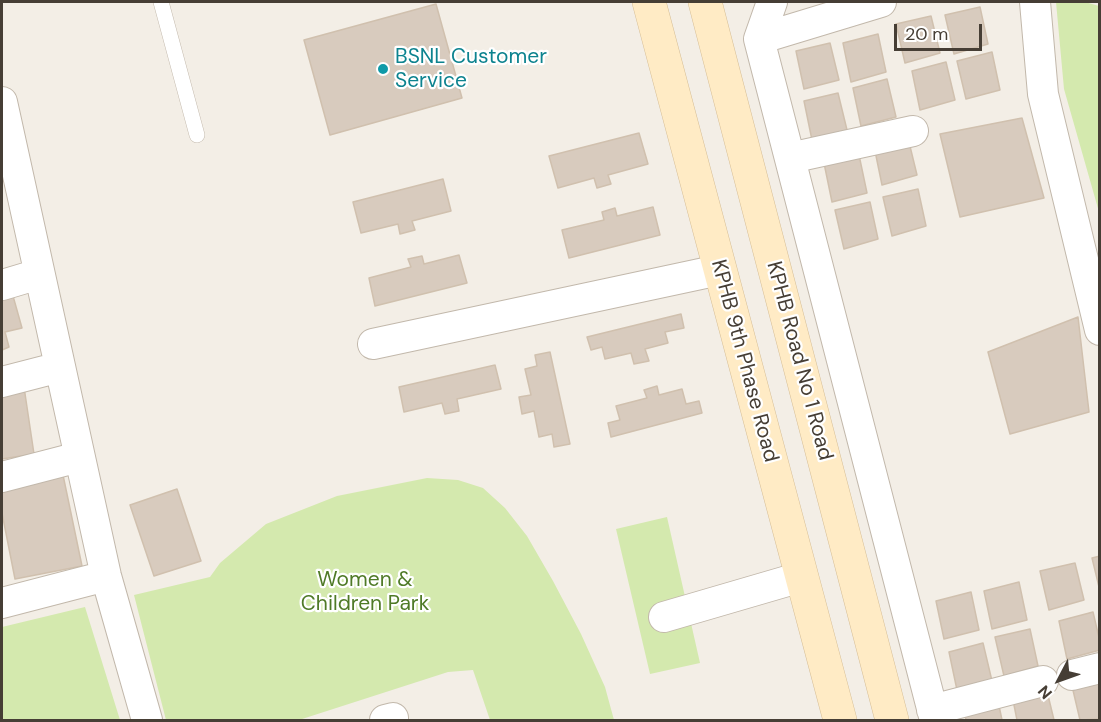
<!DOCTYPE html>
<html>
<head>
<meta charset="utf-8">
<style>
  body { margin:0 }
  #map { position:relative; width:1101px; height:722px; overflow:hidden; background:#f3eee6; font-family:"DM Sans",sans-serif }
  canvas { display:block }
  .frame { position:absolute; inset:0; border:3px solid #463e35; pointer-events:none }
  .north { position:absolute; left:1029px; top:650px; width:60px; height:60px; -webkit-text-stroke:4px #fff; paint-order:stroke; rotate:229deg; font-size:16px; font-weight:700; line-height:24px; text-align:center; color:#463e35 }
  .north::after { content:''; display:block; margin:auto; width:21px; height:27px; background:#463e35; clip-path:polygon(50% 0,100% 100%,50% 72%,0 100%) }
  .scale { position:absolute; left:894px; top:24px; width:88px; height:27px; box-sizing:border-box; border:3px solid #463e35; border-top:0; padding-left:8px; font-size:18px; line-height:21px; white-space:nowrap; color:#463e35; -webkit-text-stroke:4px #fff; paint-order:stroke }
</style>
</head>
<body>
<div id="map">
<canvas width="1101" height="722"></canvas>
<div class="frame"></div>
<div class="north">N</div>
<div class="scale">20 m</div>
</div>
<script>
const c = document.querySelector('canvas').getContext('2d');
c.lineJoin = 'round';
function fillPath(path, color) { c.fillStyle = color; c.fill(path, 'evenodd'); }
const toPath = rows => new Path2D(rows.map(r => 'M' + r).join(''));
function trace(path, color, width, dash) { c.strokeStyle = color; c.lineWidth = width; c.lineCap = dash ? 'butt' : 'round'; c.setLineDash(dash || []); c.stroke(path); }
function drawText(font, color, halo, rows, align = 'center') {
  c.font = font + ' "DM Sans",sans-serif'; c.lineWidth = 4.5; c.setLineDash([]); c.textBaseline = 'middle'; c.strokeStyle = halo; c.fillStyle = color; for (const [text, x, y, turn = 0] of rows) {
    c.save(); c.translate(x, y); c.rotate((+turn || 0) * Math.PI / 180); c.textAlign = isNaN(turn) ? turn : align; if (halo) c.strokeText(text, 0, 0); c.fillText(text, 0, 0); c.restore();
  }
}
fillPath(toPath([
  [1056,2,1085,2,1099,6,1099,212,1064,89],
  [427,478,458,480,483,488,505,508,527,536,553,581,581,634,605,687,614,720,490,720,473,670,448,672,299,720,166,720,134,595,210,577,220,563,266,524,337,496],
  [667,517,700,663,650,674,616,529],
  [85,607,120,720,2,720,2,627]
]), '#d4e9ae');
const building = toPath([
  [436,4,462,98,330,135,304,40,436,4],
  [980,7,988,44,954,54,945,15,980,7],
  [931,16,940,53,905,63,896,24,931,16],
  [878,34,886,72,851,82,843,43,878,34],
  [830,43,839,80,804,89,796,51,830,43],
  [992,52,1000,90,966,99,957,61,992,52],
  [946,62,955,100,920,110,912,71,946,62],
  [887,79,896,117,861,126,853,88,887,79],
  [838,93,847,130,812,140,804,101,838,93],
  [1022,118,1044,198,960,217,940,134,1022,118],
  [639,133,648,164,608,175,611,184,597,188,594,178,558,188,549,156,639,133],
  [908,138,917,175,882,185,874,146,908,138],
  [859,155,867,193,832,202,824,163,859,155],
  [443,179,451,211,412,221,415,230,400,234,398,224,361,233,353,202,443,179],
  [918,189,926,226,892,236,883,197,918,189],
  [870,202,878,239,844,249,835,210,870,202],
  [653,207,660,235,569,258,562,230,604,220,602,212,615,208,617,216,653,207],
  [459,255,467,283,375,306,369,278,411,267,408,259,422,256,424,264,459,255],
  [13,296,22,328,5,332,9,347,2,350,2,299,13,296],
  [681,314,684,328,665,332,668,343,645,349,649,361,634,364,631,353,605,359,602,347,591,350,587,337,681,314],
  [1078,317,1089,412,1010,434,988,352,1078,317],
  [550,352,570,444,554,447,552,434,539,437,534,411,522,414,519,397,531,395,525,369,537,366,535,355,550,352],
  [495,365,501,389,457,399,459,411,445,414,442,403,404,412,399,387,495,365],
  [657,386,659,395,682,389,686,404,699,401,702,413,611,437,608,423,620,420,616,406,647,398,644,390,657,386],
  [24,387,34,454,2,459,2,390,24,387],
  [63,475,82,566,15,579,2,513,2,488,63,475],
  [177,489,201,561,154,576,130,505,177,489],
  [1100,556,1100,591,1092,558,1100,556],
  [1075,563,1084,600,1049,610,1040,571,1075,563],
  [1019,582,1027,620,992,629,984,591,1019,582],
  [971,592,979,630,944,639,936,601,971,592],
  [1093,612,1100,642,1100,650,1067,659,1059,621,1093,612],
  [1030,629,1038,666,1004,676,995,637,1030,629],
  [983,643,992,681,957,690,949,652,983,643],
  [1100,679,1100,719,1080,720,1072,686,1100,679],
  [1046,687,1054,720,1017,720,1012,695,1046,687],
  [998,701,1002,720,966,720,964,709,998,701]
]);
fillPath(building, '#d8cbbe');
trace(building, '#d0c0ae', 1.5);
const service = toPath([
  [161,2,197,135]
]);
const minor = toPath([
  [881,2,759,39,935,720],
  [1035,2,1043,94,1100,330],
  [759,39,772,2],
  [2,102,106,576,147,720],
  [790,158,913,131],
  [2,285,39,274],
  [373,344,719,270],
  [2,382,60,367],
  [2,477,79,457],
  [2,603,106,576],
  [664,617,801,577],
  [1072,675,1100,668],
  [932,710,1043,681],
  [385,720,393,718]
]);
const secondary = toPath([
  [649,2,840,720],
  [705,2,892,720]
]);
trace(service, '#c2b8ab', 16);
trace(minor, '#c2b8ab', 32);
trace(secondary, '#d5bd95', 34);
trace(service, '#fff', 15);
trace(minor, '#fff', 30);
trace(secondary, '#ffebc5', 33);
for (const [x, y, r, color] of [
  [383,69,6,"#0f9aa8"]
]) { const dot = new Path2D(); dot.arc(x, y, r, 0, 2 * Math.PI); c.fillStyle = color; c.fill(dot); trace(dot, '#fff', 2); }
drawText('21px', '#0d838f', '#fff', [
  ["BSNL Customer",395,57],
  ["Service",395,81]
], 'left');
drawText('21px', '#463e35', '#fff', [
  ["KPHB 9th Phase Road",744,361,75],
  ["KPHB Road No 1 Road",799,361,75]
]);
drawText('21px', '#4f7a27', '#fff', [
  ["Women &",365,580],
  ["Children Park",365,604]
]);
</script>
</body>
</html>
